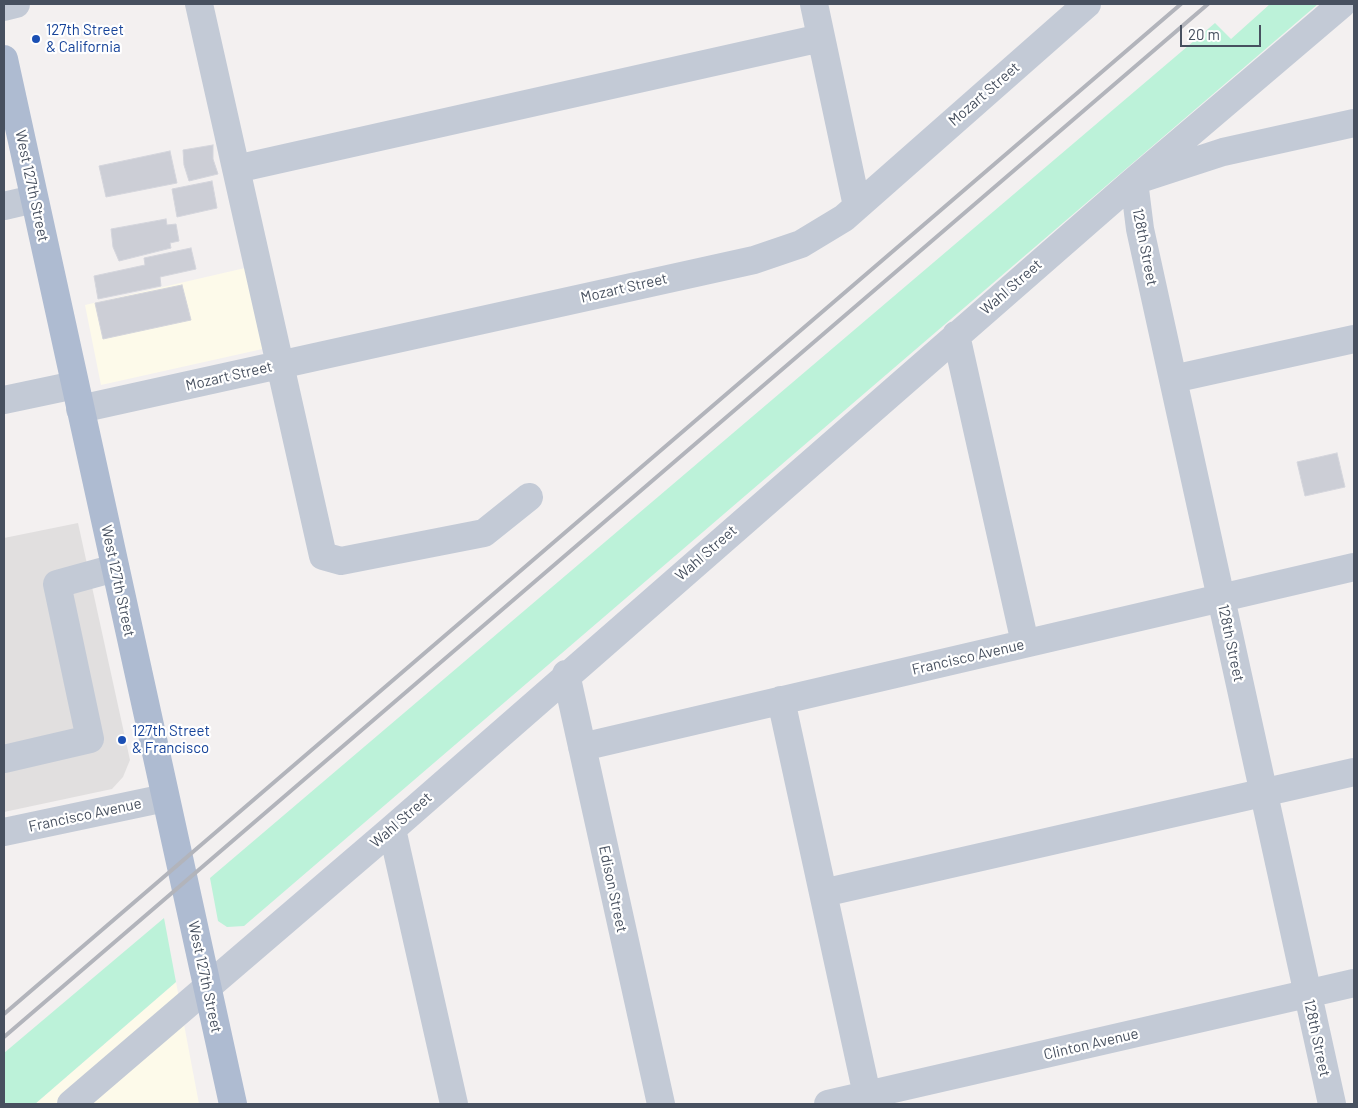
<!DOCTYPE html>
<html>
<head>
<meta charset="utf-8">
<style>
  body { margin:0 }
  #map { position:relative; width:1358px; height:1108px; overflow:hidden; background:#f3f0f0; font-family:Barlow,sans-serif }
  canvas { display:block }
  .frame { position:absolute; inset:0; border:5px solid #47505f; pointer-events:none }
  .scale { position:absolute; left:1180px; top:25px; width:81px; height:22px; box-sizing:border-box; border:2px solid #47505f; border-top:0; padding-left:6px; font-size:15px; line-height:18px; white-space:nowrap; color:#47505f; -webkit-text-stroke:4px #fff; paint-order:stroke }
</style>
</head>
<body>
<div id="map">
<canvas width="1358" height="1108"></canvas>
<div class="frame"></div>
<div class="scale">20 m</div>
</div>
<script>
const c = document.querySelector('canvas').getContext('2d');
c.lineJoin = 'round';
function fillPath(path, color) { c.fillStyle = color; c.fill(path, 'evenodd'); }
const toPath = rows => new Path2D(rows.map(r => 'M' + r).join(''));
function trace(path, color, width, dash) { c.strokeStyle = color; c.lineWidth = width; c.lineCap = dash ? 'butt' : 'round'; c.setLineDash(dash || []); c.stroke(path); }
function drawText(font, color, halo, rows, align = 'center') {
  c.font = font + ' Barlow,sans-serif'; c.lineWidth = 4.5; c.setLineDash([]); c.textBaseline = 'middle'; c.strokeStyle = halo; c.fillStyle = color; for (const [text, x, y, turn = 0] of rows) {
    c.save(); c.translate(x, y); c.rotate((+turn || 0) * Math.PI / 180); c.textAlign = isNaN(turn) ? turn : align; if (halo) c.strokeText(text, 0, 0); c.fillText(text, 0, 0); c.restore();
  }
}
fillPath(toPath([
  [258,265,276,346,101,385,85,305],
  [176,982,199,1104,35,1104]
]), '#fdfaea');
fillPath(toPath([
  [78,523,130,760,123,777,112,789,4,812,4,538]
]), '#e1dfdf');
fillPath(toPath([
  [1270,4,1318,4,244,926,227,927,218,921,210,878,1215,23,1231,39],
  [164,918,176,982,35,1104,4,1104,4,1053]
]), '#bcf2d9');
const building = toPath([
  [213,145,213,159,218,174,189,181,184,165,183,150,213,145],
  [170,151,177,183,106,197,99,166,170,151],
  [212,181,217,208,177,217,172,189,212,181],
  [166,219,167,225,176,224,179,241,170,243,171,248,119,261,113,247,111,229,166,219],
  [191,248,196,269,160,277,161,286,98,299,94,276,145,265,144,258,191,248],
  [182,285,191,320,103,339,95,303,182,285],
  [1337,453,1345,487,1305,496,1297,462,1337,453]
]);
fillPath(building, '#ccced6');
trace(building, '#d4d5dc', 1);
trace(toPath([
  [199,4,323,556,341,561,484,533,529,497],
  [814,4,857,206],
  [4,7,16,4],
  [236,169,821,38],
  [4,206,34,199],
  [956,335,1025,643],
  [1173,379,1354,339],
  [4,400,75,385],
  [80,409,754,260,801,244,844,218,1087,4],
  [566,674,661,1104],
  [781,700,869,1104],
  [582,747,1354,567],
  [4,759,90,739,57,584,115,568],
  [392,829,454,1104],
  [4,832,165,798],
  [823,893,1354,772],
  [71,1104,392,829,1134,181,1342,4],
  [828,1104,1354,983],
  [1332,1104,1140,229,1134,181,1223,152,1354,123]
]), '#c3cad6', 28);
trace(toPath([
  [4,59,233,1104]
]), '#aebbd1', 28);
trace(toPath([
  [4,1014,1181,4],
  [4,1037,1208,4]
]), '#b2b4bb', 4);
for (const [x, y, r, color] of [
  [36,39,5,"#1a4fb4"],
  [122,740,5,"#1a4fb4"]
]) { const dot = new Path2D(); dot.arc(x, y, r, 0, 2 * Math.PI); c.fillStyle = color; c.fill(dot); trace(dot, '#fff', 2); }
drawText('15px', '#164399', '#fff', [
  ["127th Street",46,30],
  ["& California",46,47],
  ["127th Street",132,731],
  ["& Francisco",132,748]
], 'left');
drawText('15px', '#47505f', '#fff', [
  ["Mozart Street",984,94,-41],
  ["West 127th Street",32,186,78],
  ["128th Street",1145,247,79],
  ["Wahl Street",1011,287,-41],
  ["Mozart Street",624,288,-13],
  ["Mozart Street",229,376,-13],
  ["Wahl Street",706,553,-41],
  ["West 127th Street",118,581,78],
  ["128th Street",1231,643,78],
  ["Francisco Avenue",968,657,-13],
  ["Francisco Avenue",85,815,-12],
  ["Wahl Street",401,820,-41],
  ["Edison Street",613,889,78],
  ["West 127th Street",205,977,78],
  ["128th Street",1317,1038,78],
  ["Clinton Avenue",1091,1044,-13]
]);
</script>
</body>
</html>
